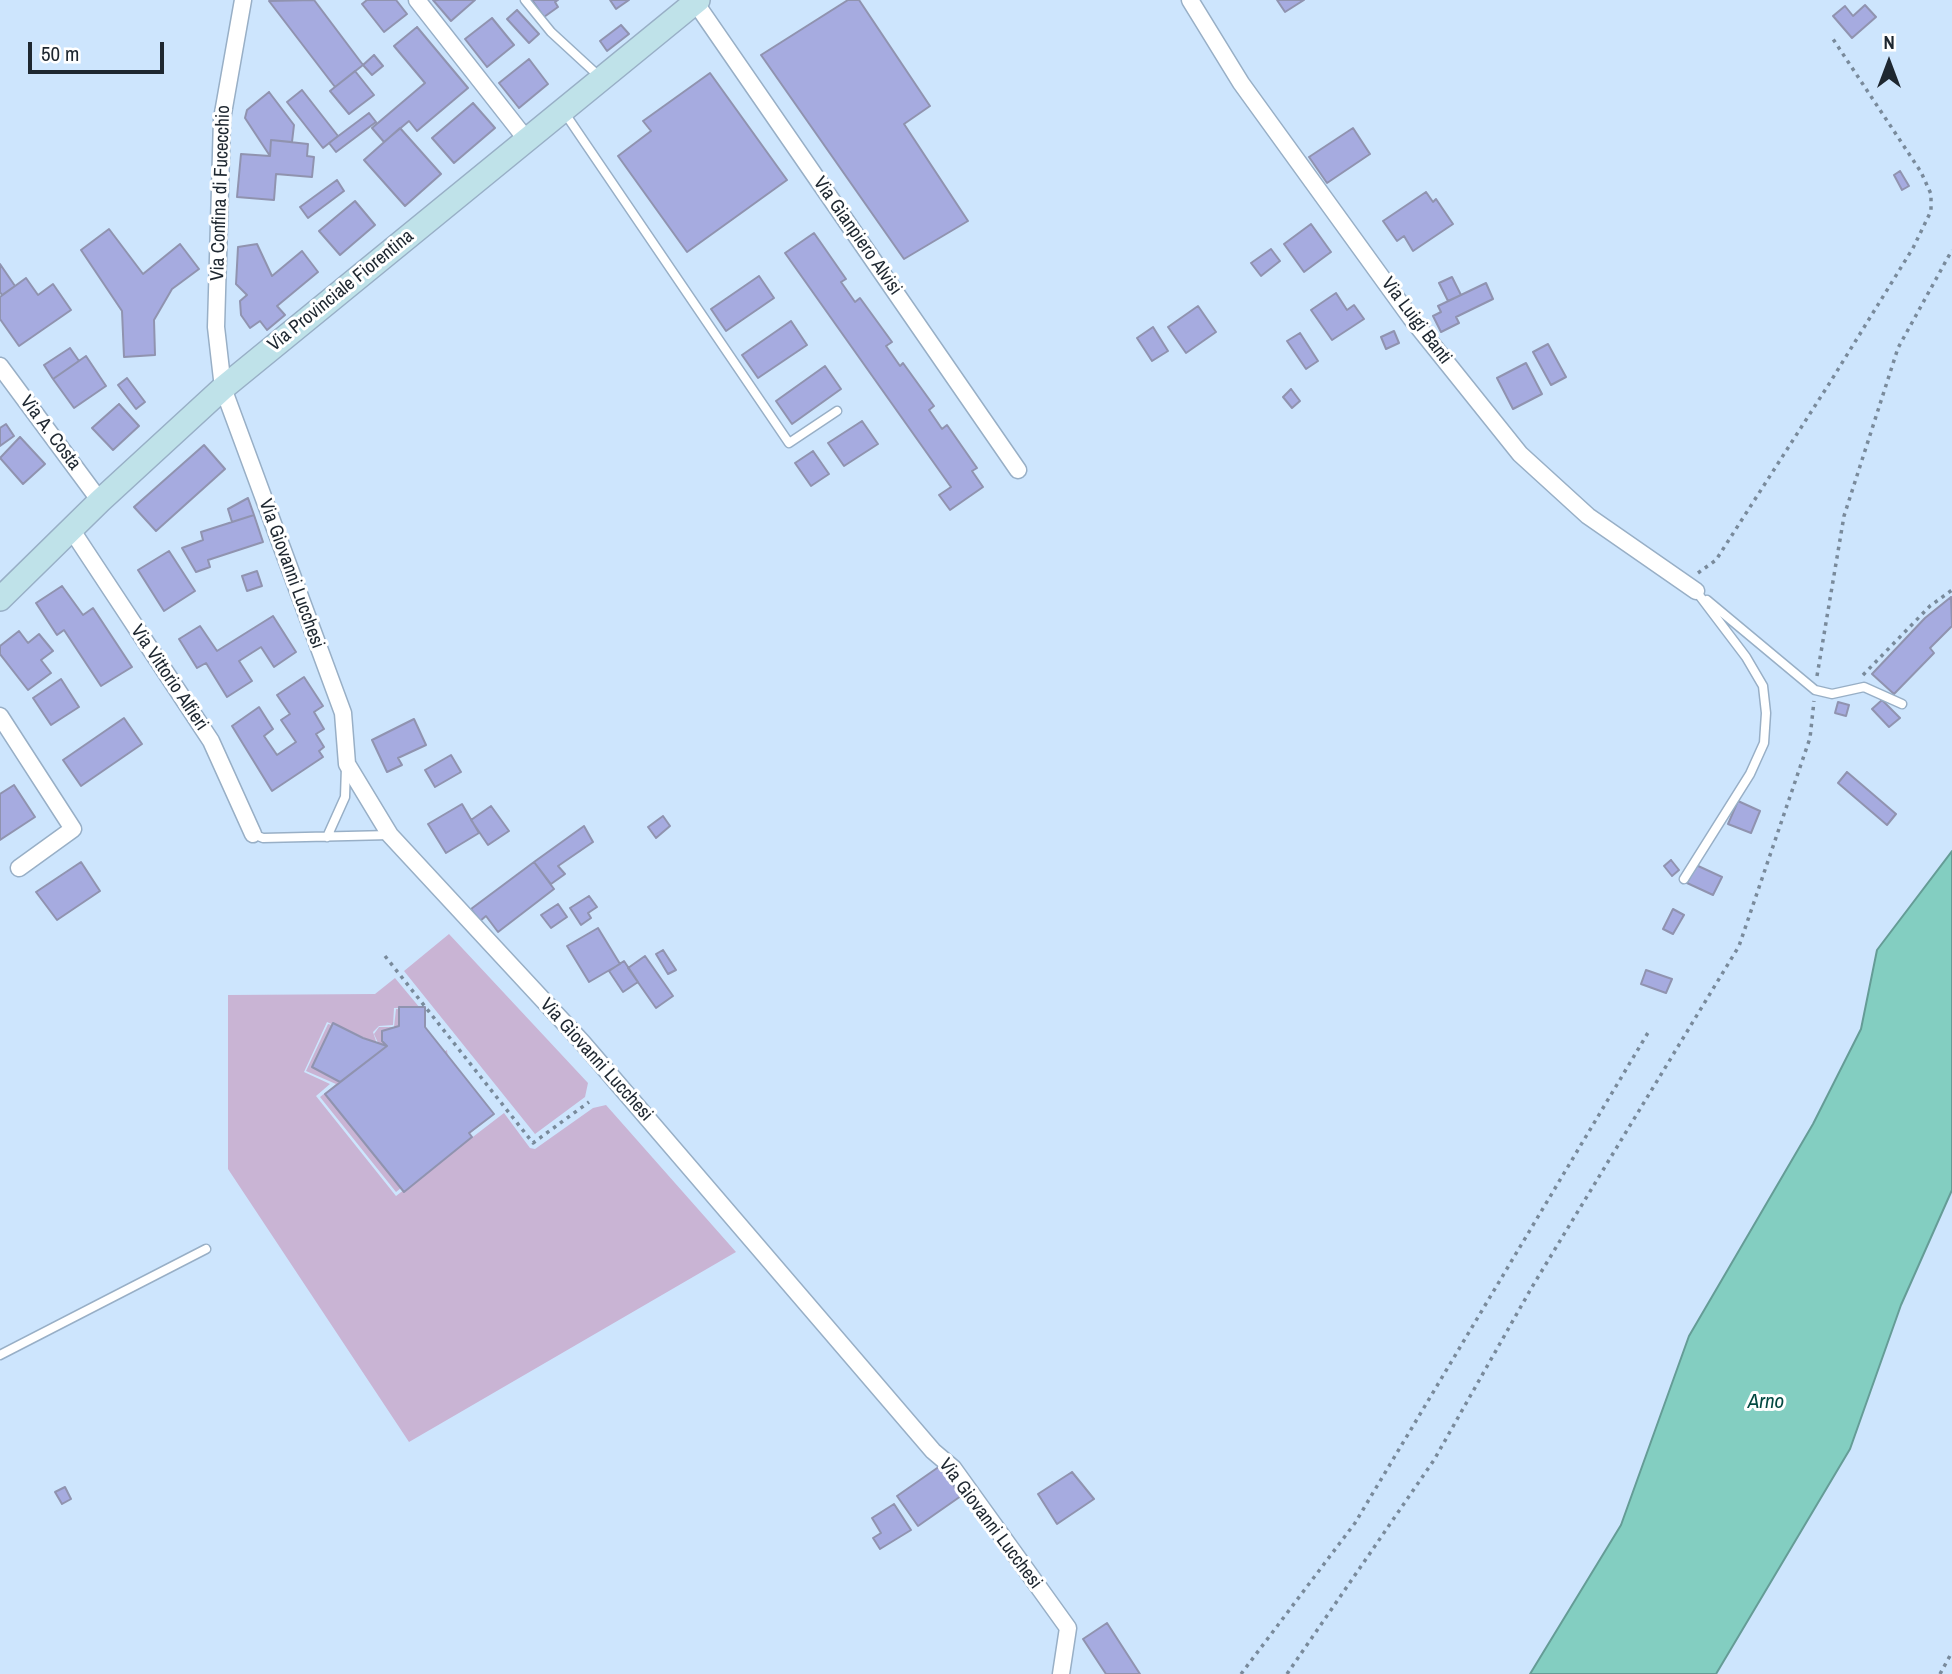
<!DOCTYPE html>
<html>
<head>
<meta charset="utf-8">
<style>
  body { margin:0 }
  #map { position:relative; width:1952px; height:1674px; overflow:hidden; background:#cde5fd; font-family:"Archivo Narrow",sans-serif }
  canvas { display:block }
  .north { position:absolute; left:1854px; top:28px; width:70px; height:70px; -webkit-text-stroke:5px #fff; paint-order:stroke; rotate:0deg; font-size:19px; font-weight:700; line-height:28px; text-align:center; color:#1e2730 }
  .north::after { content:''; display:block; margin:auto; width:24px; height:32px; background:#1e2730; clip-path:polygon(50% 0,100% 100%,50% 72%,0 100%) }
  .scale { position:absolute; left:28px; top:42px; width:136px; height:32px; box-sizing:border-box; border:4px solid #1e2730; border-top:0; padding-left:9px; font-size:21px; line-height:24px; white-space:nowrap; color:#1e2730; -webkit-text-stroke:5px #fff; paint-order:stroke }
</style>
</head>
<body>
<div id="map">
<canvas width="1952" height="1674"></canvas>
<div class="north">N</div>
<div class="scale">50 m</div>
</div>
<script>
const c = document.querySelector('canvas').getContext('2d');
c.lineJoin = 'round';
function fillPath(path, color) { c.fillStyle = color; c.fill(path, 'evenodd'); }
const toPath = rows => new Path2D(rows.map(r => 'M' + r).join(''));
function trace(path, color, width, dash) { c.strokeStyle = color; c.lineWidth = width; c.lineCap = dash ? 'butt' : 'round'; c.setLineDash(dash || []); c.stroke(path); }
function drawText(font, color, halo, rows, align = 'center') {
  c.font = font + ' "Archivo Narrow",sans-serif'; c.lineWidth = 6; c.setLineDash([]); c.textBaseline = 'middle'; c.strokeStyle = halo; c.fillStyle = color; for (const [text, x, y, turn = 0] of rows) {
    c.save(); c.translate(x, y); c.rotate((+turn || 0) * Math.PI / 180); c.textAlign = isNaN(turn) ? turn : align; if (halo) c.strokeText(text, 0, 0); c.fillText(text, 0, 0); c.restore();
  }
}
fillPath(toPath([
  [449,934,588,1083,585,1097,535,1134,404,971],
  [395,978,420,1008,394,1008,393,1025,379,1026,373,1032,377,1044,346,1029,352,1036,379,1045,374,1034,379,1027,394,1027,396,1009,419,1010,424,1032,442,1053,447,1050,448,1058,471,1088,478,1093,475,1095,492,1116,396,1192,320,1097,336,1084,306,1071,328,1024,336,1026,327,1022,304,1072,330,1084,316,1096,396,1196,504,1113,530,1148,535,1149,593,1108,606,1105,736,1252,409,1442,228,1169,228,995,375,994]
]), '#c9b4d4');
const water = toPath([
  [1952,851,1952,1190,1901,1305,1850,1449,1716,1674,1530,1674,1621,1525,1689,1336,1813,1124,1861,1029,1877,950,1952,851]
]);
fillPath(water, '#83cec1');
trace(water, '#659c96', 2);
const building = toPath([
  [314,0,363,65,335,87,269,1,314,0],
  [367,0,396,0,407,14,384,32,362,4,367,0],
  [433,0,475,0,451,21,433,0],
  [532,0,558,0,555,2,558,7,544,17,532,0],
  [610,0,629,0,616,9,610,0],
  [848,0,859,0,930,106,904,124,968,221,904,259,761,55,848,0],
  [1277,0,1304,0,1285,12,1277,0],
  [1865,5,1876,17,1852,38,1833,16,1845,6,1853,16,1865,5],
  [517,10,539,34,529,43,507,19,517,10],
  [492,18,514,45,487,67,465,39,492,18],
  [621,25,629,34,607,51,600,41,621,25],
  [417,27,468,88,417,131,409,121,384,142,372,128,425,83,394,46,417,27],
  [374,55,383,66,372,75,363,65,374,55],
  [529,59,548,84,519,108,499,83,529,59],
  [355,71,374,95,349,114,330,91,355,71],
  [710,73,787,180,687,252,618,156,651,131,643,121,710,73],
  [302,90,338,136,323,148,287,102,302,90],
  [269,92,294,125,292,142,271,140,270,156,245,118,247,110,269,92],
  [473,103,495,128,454,163,432,138,473,103],
  [369,113,376,122,336,152,329,143,369,113],
  [400,128,441,174,405,206,364,160,400,128],
  [1353,128,1370,154,1327,183,1309,157,1353,128],
  [271,140,308,144,307,156,314,157,312,177,276,174,274,200,237,197,241,154,270,156,271,140],
  [1900,171,1909,186,1902,190,1894,175,1900,171],
  [337,180,344,191,308,218,300,207,337,180],
  [1426,192,1433,202,1436,199,1453,224,1413,251,1404,236,1397,241,1383,221,1426,192],
  [355,201,375,225,340,255,319,231,355,201],
  [1311,224,1331,252,1304,272,1284,244,1311,224],
  [109,229,143,274,180,244,199,269,172,289,154,320,155,355,124,357,122,311,81,250,109,229],
  [814,233,846,279,841,282,855,302,860,298,892,342,886,346,900,366,903,363,934,406,929,410,942,429,947,425,977,468,972,471,983,487,950,510,939,495,951,487,785,253,814,233],
  [257,244,272,276,302,251,318,272,277,306,285,315,267,330,260,321,250,328,241,315,240,301,247,295,236,284,238,247,257,244],
  [1271,249,1280,261,1261,276,1251,263,1271,249],
  [0,264,15,286,2,295,0,292,0,264],
  [759,276,774,298,726,331,711,309,759,276],
  [1452,277,1461,295,1448,301,1439,283,1452,277],
  [26,278,38,295,53,284,71,310,19,346,0,319,0,297,26,278],
  [1486,283,1493,299,1456,317,1459,323,1441,332,1433,316,1441,312,1438,306,1486,283],
  [1336,293,1347,310,1354,305,1364,319,1332,340,1311,310,1336,293],
  [1198,306,1216,332,1186,353,1168,327,1198,306],
  [791,321,807,345,758,378,742,355,791,321],
  [1153,327,1168,351,1152,361,1137,338,1153,327],
  [1394,331,1399,343,1386,349,1381,337,1394,331],
  [1300,333,1318,361,1306,369,1287,341,1300,333],
  [1548,344,1566,377,1551,385,1533,352,1548,344],
  [70,348,79,361,53,379,44,365,70,348],
  [86,356,106,386,74,408,53,379,86,356],
  [1526,363,1542,394,1513,409,1497,378,1526,363],
  [825,366,841,389,792,424,776,401,825,366],
  [127,378,145,402,136,409,118,385,127,378],
  [1291,389,1300,401,1292,408,1283,397,1291,389],
  [119,404,139,426,113,450,92,428,119,404],
  [862,421,878,444,844,466,828,443,862,421],
  [6,424,14,436,0,446,0,428,6,424],
  [20,437,45,464,23,484,0,458,20,437],
  [204,445,225,469,156,531,134,507,204,445],
  [813,451,829,474,811,486,795,463,813,451],
  [248,498,254,515,232,522,228,509,248,498],
  [254,515,263,542,208,560,210,567,196,572,182,548,203,540,201,532,254,515],
  [169,551,195,591,164,611,138,570,169,551],
  [257,571,262,586,247,591,242,576,257,571],
  [62,586,83,615,93,608,132,667,101,686,64,630,57,635,36,603,62,586],
  [1951,597,1952,626,1930,648,1934,653,1894,694,1872,674,1925,618,1951,597],
  [273,616,296,652,274,667,261,647,239,661,252,681,227,697,206,663,197,668,179,639,200,626,217,651,273,616],
  [19,631,28,643,39,634,53,651,41,660,51,673,28,690,0,654,0,646,19,631],
  [304,677,323,706,314,712,324,729,316,734,324,747,319,751,323,757,272,791,232,726,259,707,273,729,264,736,277,755,296,742,281,720,290,714,277,695,304,677],
  [61,679,79,707,51,725,33,698,61,679],
  [1882,700,1900,718,1889,727,1872,709,1882,700],
  [1838,702,1849,705,1846,716,1835,713,1838,702],
  [124,718,142,744,81,786,63,760,124,718],
  [414,719,426,745,398,758,402,765,387,772,372,740,414,719],
  [451,755,461,772,435,787,425,770,451,755],
  [1847,772,1896,814,1887,825,1838,783,1847,772],
  [14,785,35,817,0,840,0,794,14,785],
  [1738,801,1760,811,1751,833,1728,824,1738,801],
  [462,804,479,833,446,853,428,824,462,804],
  [491,806,509,831,488,845,471,820,491,806],
  [663,816,670,826,656,838,648,827,663,816],
  [584,826,593,842,558,866,565,874,551,884,534,862,584,826],
  [1671,860,1679,870,1672,876,1664,866,1671,860],
  [81,862,100,891,57,920,36,892,81,862],
  [534,862,554,889,498,932,486,916,480,921,471,909,534,862],
  [1696,865,1722,877,1713,895,1687,883,1696,865],
  [589,896,597,907,588,913,591,918,581,925,570,908,589,896],
  [558,904,567,917,551,928,541,915,558,904],
  [1673,909,1684,915,1673,934,1663,929,1673,909],
  [598,928,620,964,589,982,567,946,598,928],
  [663,950,676,970,668,974,656,954,663,950],
  [645,956,673,996,656,1008,628,968,645,956],
  [624,961,638,982,623,992,609,971,624,961],
  [1646,970,1672,979,1666,993,1641,984,1646,970],
  [399,1007,425,1007,425,1027,494,1114,469,1133,472,1137,404,1192,325,1094,387,1046,382,1041,382,1031,399,1026,399,1007],
  [333,1023,363,1038,387,1046,340,1082,312,1067,333,1023],
  [940,1466,961,1496,918,1526,897,1496,940,1466],
  [1072,1472,1094,1499,1057,1524,1038,1494,1072,1472],
  [65,1487,71,1499,62,1504,55,1492,65,1487],
  [894,1504,911,1530,880,1549,873,1538,881,1533,872,1518,894,1504],
  [1107,1623,1140,1674,1106,1674,1083,1639,1107,1623]
]);
fillPath(building, '#a6abe0');
trace(building, '#9093af', 2);
const service = toPath([
  [525,0,551,32,601,78],
  [564,112,789,443,837,411],
  [1707,600,1815,690,1832,694,1864,687,1902,704],
  [253,834,263,838,390,835],
  [327,837,345,797,346,767],
  [1684,879,1750,774,1764,743,1766,713,1763,686,1746,657,1696,591],
  [0,1355,206,1249]
]);
const minor = toPath([
  [243,0,222,119,216,327,223,388,343,713,347,764,390,835,582,1042,933,1451,953,1468,1068,1628,1061,1674],
  [417,0,526,139],
  [1190,0,1241,83,1411,318,1520,454,1588,516,1696,591],
  [695,2,1018,470],
  [0,366,100,501],
  [71,529,211,741,253,834],
  [0,716,73,829,19,868]
]);
const secondary = toPath([
  [0,599,100,501,223,388,698,0]
]);
trace(service, '#98afc6', 11);
trace(minor, '#98afc6', 19);
trace(secondary, '#98afc6', 26);
trace(toPath([
  [1698,573,1716,560,1829,384,1913,248,1931,211,1931,194,1921,172,1833,39],
  [1863,675,1930,606,1952,590],
  [1817,676,1844,516,1898,348,1952,250],
  [385,956,533,1143,589,1102],
  [1241,1674,1355,1523,1649,1031],
  [1287,1674,1434,1460,1532,1287,1739,946,1810,738,1814,701],
  [1940,1674,1952,1652]
]), '#798a9b', 3.5, [3.5, 5]);
trace(service, '#fff', 8);
trace(minor, '#fff', 16);
trace(secondary, '#bfe2e9', 23);
drawText('19px', '#1e2730', '#fff', [
  ["Via Confina di Fucecchio",221,193,-88],
  ["Via Gianpiero Alvisi",857,236,55],
  ["Via Provinciale Fiorentina",341,291,-39],
  ["Via Luigi Banti",1416,321,53],
  ["Via A. Costa",50,433,53],
  ["Via Giovanni Lucchesi",291,574,70],
  ["Via Vittorio Alfieri",169,678,56],
  ["Via Giovanni Lucchesi",596,1060,48],
  ["Via Giovanni Lucchesi",990,1524,53]
]);
drawText('italic 21px', '#034941', '#fff', [
  ["Arno",1766,1402]
]);
</script>
</body>
</html>
